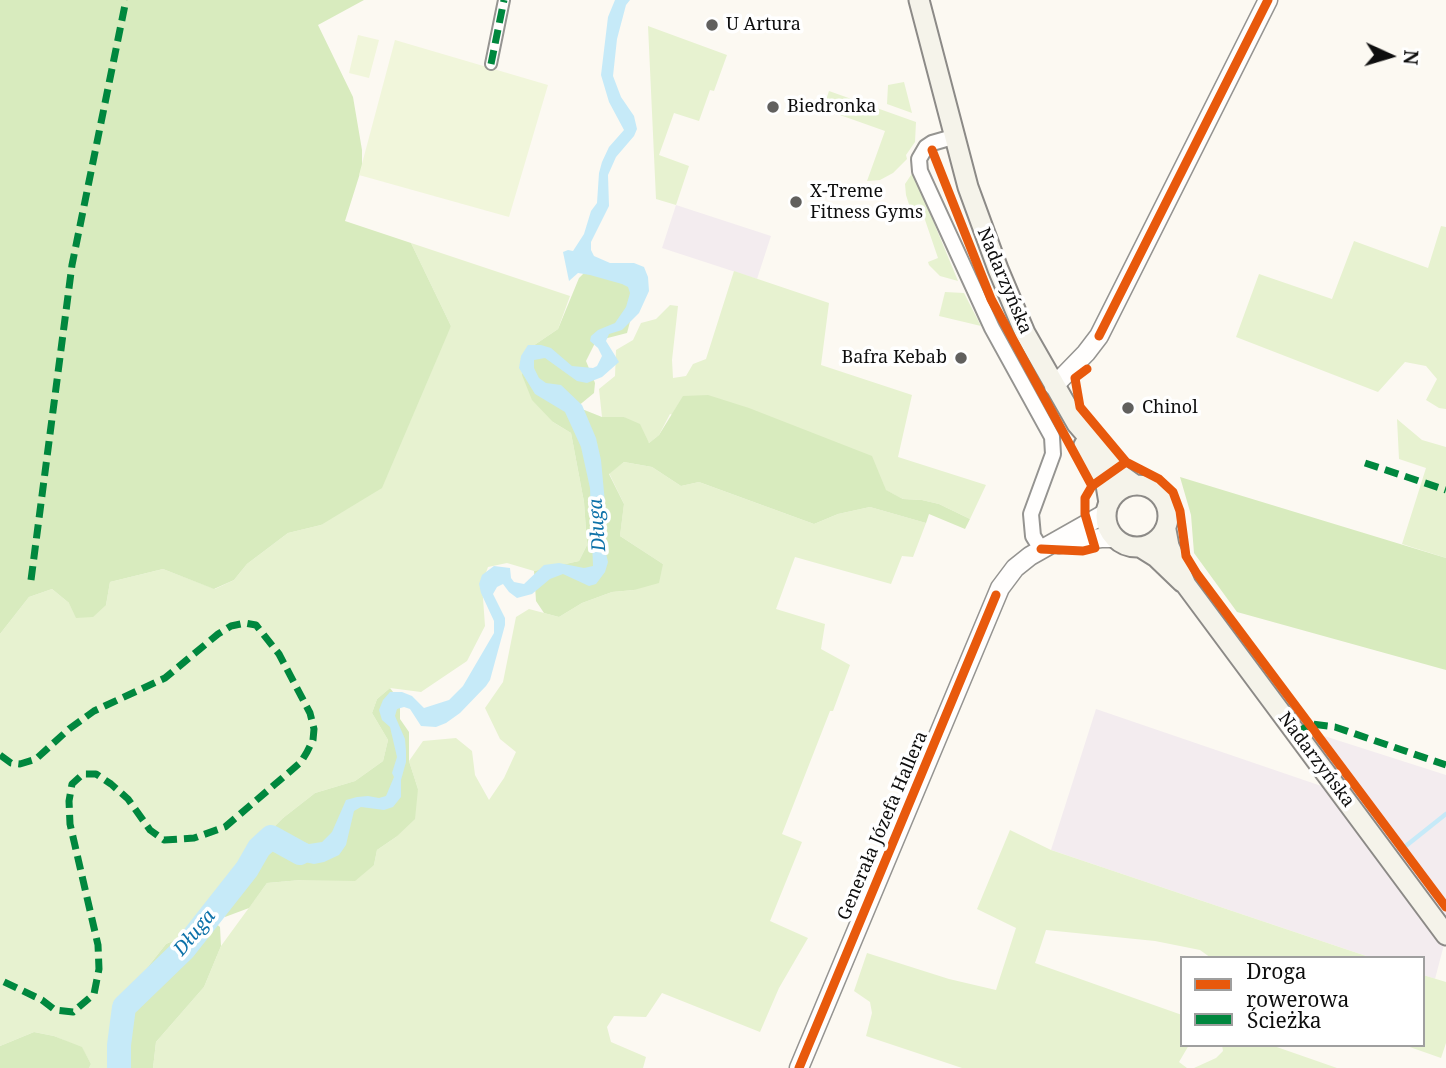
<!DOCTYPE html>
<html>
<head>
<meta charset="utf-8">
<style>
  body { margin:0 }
  #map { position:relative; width:1446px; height:1068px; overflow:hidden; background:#fcf9f2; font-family:"Noto Serif",serif }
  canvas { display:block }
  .legend { position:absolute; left:1180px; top:956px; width:245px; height:91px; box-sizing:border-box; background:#fff; border:2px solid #9f9f9f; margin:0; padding:9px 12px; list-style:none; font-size:21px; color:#0e0e0e }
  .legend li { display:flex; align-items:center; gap:14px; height:35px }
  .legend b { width:35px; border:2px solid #9f9f9f }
  .north { position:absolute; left:1355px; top:21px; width:70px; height:70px; -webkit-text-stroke:5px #fff; paint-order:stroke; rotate:94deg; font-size:19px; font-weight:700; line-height:28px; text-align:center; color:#0e0e0e }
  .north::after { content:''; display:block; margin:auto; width:24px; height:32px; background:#0e0e0e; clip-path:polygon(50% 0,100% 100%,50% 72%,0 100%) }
</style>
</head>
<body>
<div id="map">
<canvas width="1446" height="1068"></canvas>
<ul class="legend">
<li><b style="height:9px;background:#e8590c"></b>Droga rowerowa</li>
<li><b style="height:9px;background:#00873e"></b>Ścieżka</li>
</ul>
<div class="north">N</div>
</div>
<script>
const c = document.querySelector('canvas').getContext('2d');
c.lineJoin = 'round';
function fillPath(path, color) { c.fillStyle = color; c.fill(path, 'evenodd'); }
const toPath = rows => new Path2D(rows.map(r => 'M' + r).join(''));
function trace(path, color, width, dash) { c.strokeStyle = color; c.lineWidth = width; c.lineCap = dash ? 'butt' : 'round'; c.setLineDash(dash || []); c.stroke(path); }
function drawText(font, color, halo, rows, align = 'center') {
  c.font = font + ' "Noto Serif",serif'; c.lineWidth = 7; c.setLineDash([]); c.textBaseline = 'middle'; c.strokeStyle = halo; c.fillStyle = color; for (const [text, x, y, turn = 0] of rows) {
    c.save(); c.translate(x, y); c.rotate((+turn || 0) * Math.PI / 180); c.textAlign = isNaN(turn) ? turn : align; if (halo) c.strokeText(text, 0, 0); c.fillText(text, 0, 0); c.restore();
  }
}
fillPath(toPath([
  [676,205,771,236,757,279,662,248],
  [1096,709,1336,791,1314,744,1318,734,1446,775,1446,937,1435,979,1423,975,1423,958,1372,958,1051,850]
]), '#f3ecef');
fillPath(toPath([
  [648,26,727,55,714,91,710,90,699,121,674,113,659,155,689,166,676,205,656,199],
  [904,82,912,113,887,104,888,85],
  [829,91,916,122,915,142,906,155,907,159,893,173,880,180,867,181,885,131,823,109],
  [913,172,958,281,940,276,929,265,928,262,938,258,923,214,913,217,906,195,905,184],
  [1441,226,1446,227,1446,409,1439,408,1426,400,1437,379,1426,366,1405,362,1378,392,1236,337,1259,274,1332,299,1354,241,1428,268],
  [411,243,570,296,558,329,530,348,553,422,571,433,584,502,587,545,579,561,534,571,507,563,488,567,482,584,485,626,467,661,421,692,390,688,377,699,372,713,388,740,383,761,355,781,315,793,283,818,230,871,205,914,184,936,166,944,116,1007,116,1068,89,1068,91,1064,82,1048,54,1036,34,1032,0,1046,0,634,29,597,52,589,69,603,106,605,110,582,163,569,215,589,234,580,247,564,288,533,321,525,451,326],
  [734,271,829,303,821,365,912,395,898,457,986,485,970,519,939,504,922,500,903,499,885,490,670,414,659,435,649,443,624,417,602,417,599,389,615,376,616,350,633,340,641,323,656,319,670,305,678,306,672,360,673,378,686,376,693,364,706,359],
  [945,292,964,293,981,326,939,316],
  [1397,419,1422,440,1446,447,1446,558,1402,544,1426,468,1399,459],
  [624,462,652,467,681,486,699,482,814,524,838,514,870,507,926,523,913,557,902,556,891,584,795,557,776,609,825,624,821,649,850,665,833,711,830,711,782,834,802,842,770,921,808,938,779,988,760,1032,662,993,646,1017,614,1016,607,1027,611,1042,646,1057,643,1068,153,1068,156,1042,204,987,221,946,267,883,301,880,374,865,377,850,396,837,418,789,409,761,423,741,456,738,472,751,475,775,489,800,504,778,516,752,500,739,485,708,503,682,516,617,529,609,559,617,582,603,612,592,634,590,663,564,620,536,624,504,609,473],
  [1010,830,1051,850,1372,958,1211,958,1200,950,1155,941,1046,930,1035,963,1182,1015,1182,1045,1189,1045,1179,1062,1187,1068,962,1068,866,1036,872,1013,870,1002,854,991,867,953,949,979,996,990,1016,928,977,909],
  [1423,975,1446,982,1446,1043,1441,1058,1404,1045,1423,1045],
  [1222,1045,1271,1045,1337,1068,1194,1068,1216,1058,1223,1051]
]), '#e7f2d0');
fillPath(toPath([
  [0,0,364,0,318,25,353,97,362,150,362,167,345,221,411,243,451,326,382,488,321,525,288,533,247,564,234,580,214,589,163,569,110,582,106,605,93,617,76,618,69,603,52,589,29,597,0,634],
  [586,271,639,288,627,333,596,341,586,361,595,383,594,393,577,407,602,417,624,417,640,424,649,443,659,435,683,396,708,395,749,408,872,456,886,490,903,499,922,500,939,504,970,519,965,529,929,514,926,523,870,507,838,514,814,524,699,482,681,486,652,467,624,462,609,474,624,504,620,536,663,564,659,583,634,590,612,592,582,603,559,617,544,613,536,601,534,571,579,561,587,545,584,502,571,433,553,422,532,400,522,375,530,348,558,329,579,278],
  [1180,477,1446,558,1446,670,1237,612,1194,553,1191,515],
  [390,688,400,701,400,719,409,732,409,761,418,789,415,819,396,837,377,850,374,865,355,881,301,880,267,883,249,908,225,917,211,904,230,871,283,818,315,793,355,781,383,761,388,740,372,713,377,699],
  [205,914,220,927,221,946,204,987,156,1042,153,1068,116,1068,116,1007,166,944,184,936],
  [34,1032,54,1036,82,1047,91,1064,89,1068,0,1068,0,1046]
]), '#d8ebbe');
fillPath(toPath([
  [358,35,379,40,369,78,349,73],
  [395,40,548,85,509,217,359,175]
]), '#f1f6db');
fillPath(toPath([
  [615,0,630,0,626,5,617,39,613,76,621,97,634,116,637,129,634,136,616,157,608,175,609,206,591,242,591,250,594,256,610,263,634,263,644,267,648,277,649,291,639,313,622,330,609,334,606,341,619,362,602,377,587,383,577,381,545,358,534,360,534,368,539,378,546,383,561,385,582,405,596,438,601,460,605,503,603,541,608,562,605,572,596,584,589,586,563,574,550,579,532,594,517,598,509,592,503,584,497,587,493,594,505,618,505,625,490,680,486,686,460,713,446,723,436,727,421,726,410,709,404,707,397,709,395,716,405,739,406,751,406,762,401,780,401,797,393,807,384,810,361,807,354,811,346,845,339,855,324,862,314,864,295,860,280,853,275,844,271,843,274,831,309,844,322,842,332,832,346,800,357,797,368,796,379,798,386,796,394,777,392,773,397,757,390,727,382,720,379,710,383,700,390,692,402,692,412,696,424,708,449,700,463,686,494,633,494,621,481,593,479,584,482,575,494,566,510,568,511,578,514,582,524,584,544,565,559,563,584,568,593,566,590,488,581,447,565,412,535,394,519,368,521,356,528,345,541,345,551,348,572,366,593,368,597,366,602,356,598,348,590,341,591,336,598,330,615,323,626,307,630,293,628,287,622,284,590,275,578,273,569,281,563,252,568,250,573,251,584,234,591,211,597,203,599,173,602,162,609,147,624,130,609,102,601,75,608,17]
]), '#c6eaf8');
trace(toPath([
  [1407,845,1446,814]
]), '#c6eaf8', 4.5);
trace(toPath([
  [119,1068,119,1045,124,1007,184,949,247,869,259,848,271,837,300,853]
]), '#c6eaf8', 24);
const pedestrian = toPath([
  [491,64,504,0]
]);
const minor = toPath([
  [953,137,932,143,926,147,919,159,920,171,992,328,1052,437,1053,454,1031,514,1033,536,1041,549]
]);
const tertiary = toPath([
  [1054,386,1086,353,1099,336,1268,0],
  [1058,544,1101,538,1115,538],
  [799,1068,1000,588,1015,568,1030,556,1106,513]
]);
const secondary = toPath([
  [919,0,968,187,998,269,1025,333,1077,424,1121,475,1135,485],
  [1084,445,1106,485,1109,503],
  '1106 516a31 31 0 1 1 62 0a31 31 0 1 1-62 0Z',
  [1166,530,1169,546,1186,585,1446,935],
  [1140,547,1156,557,1182,582]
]);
trace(pedestrian, '#959491', 14);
trace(minor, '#959491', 18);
trace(tertiary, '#959491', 21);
trace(secondary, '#8c8a87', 23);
trace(pedestrian, '#fffefd', 10);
trace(minor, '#fffefd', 14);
trace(tertiary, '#fffefd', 18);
trace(secondary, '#f5f3ea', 19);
trace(toPath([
  [491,64,504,0],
  [1365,463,1446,490],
  [31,580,72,265,126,0],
  [1295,733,1312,724,1335,727,1446,765],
  [0,755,11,763,20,764,36,759,69,729,94,711,165,678,218,634,231,626,245,623,256,625,279,654,310,713,314,729,313,740,307,752,301,762,287,774,225,827,194,838,164,840,150,830,128,799,111,784,96,774,83,774,72,784,69,801,70,824,98,945,99,969,94,994,73,1012,55,1010,42,1000,0,980]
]), '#00873e', 7, [14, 7]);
trace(toPath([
  [932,150,991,299,1092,486],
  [1099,336,1268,0],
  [1087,369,1075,378,1080,407,1126,462,1159,479,1173,492,1180,511,1186,556,1197,574,1446,907],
  [1041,549,1083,551,1095,548,1085,514,1085,498,1092,486,1126,462],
  [799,1068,996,595]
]), '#e8590c', 9);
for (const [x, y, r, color] of [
  [712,25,7,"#61605e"],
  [773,107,7,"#61605e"],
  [796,202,7,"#61605e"],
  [961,358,7,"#61605e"],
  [1128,408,7,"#61605e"]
]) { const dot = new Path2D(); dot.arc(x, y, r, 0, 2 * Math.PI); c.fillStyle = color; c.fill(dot); trace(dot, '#fff', 2.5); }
drawText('18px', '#0e0e0e', '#fff', [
  ["U Artura",726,25],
  ["Biedronka",787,107],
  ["X-Treme",810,192],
  ["Fitness Gyms",810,213],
  ["Bafra Kebab",947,358,"right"],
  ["Chinol",1142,408]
], 'left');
drawText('18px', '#0e0e0e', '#fff', [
  ["Nadarzyńska",1004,281,67],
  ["Nadarzyńska",1316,760,53],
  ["Generała Józefa Hallera",883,826,-67]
]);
drawText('italic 19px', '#0e72a9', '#fff', [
  ["Długa",598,525,-94],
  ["Długa",195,933,-50]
]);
</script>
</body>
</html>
